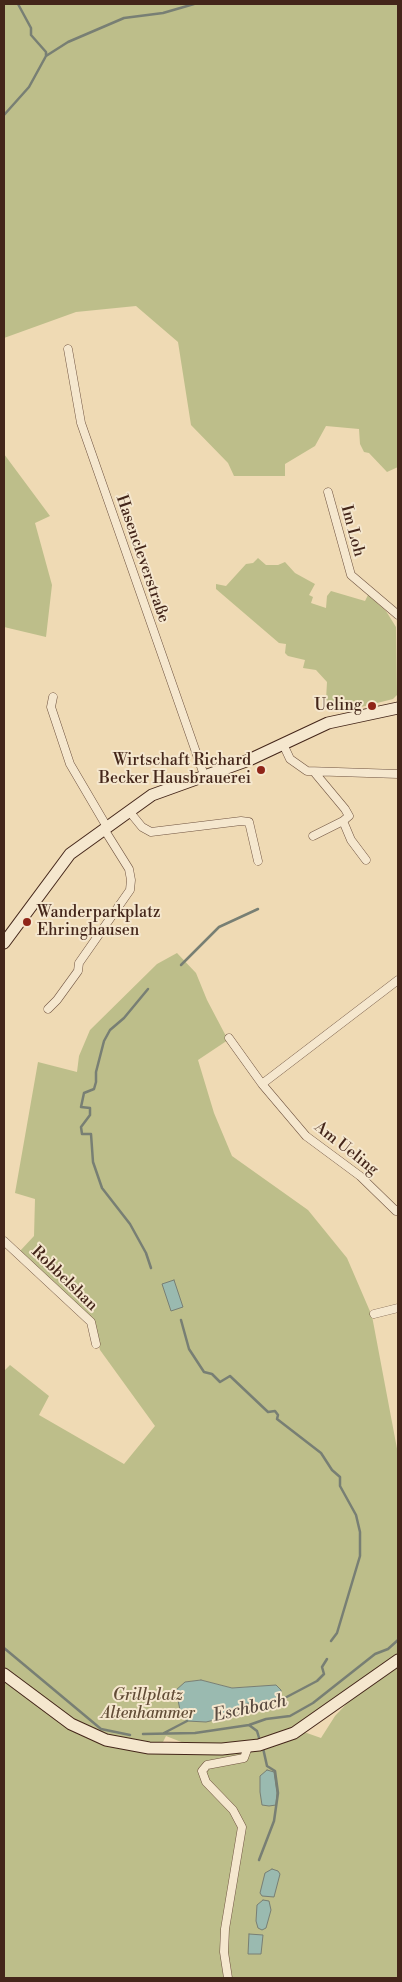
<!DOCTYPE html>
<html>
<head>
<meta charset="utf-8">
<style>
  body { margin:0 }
  #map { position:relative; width:402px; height:1982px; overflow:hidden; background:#efdab4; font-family:"Libre Bodoni",serif }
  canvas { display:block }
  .frame { position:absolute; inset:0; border:5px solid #44261a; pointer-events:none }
</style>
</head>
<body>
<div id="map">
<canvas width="402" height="1982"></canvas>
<div class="frame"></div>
</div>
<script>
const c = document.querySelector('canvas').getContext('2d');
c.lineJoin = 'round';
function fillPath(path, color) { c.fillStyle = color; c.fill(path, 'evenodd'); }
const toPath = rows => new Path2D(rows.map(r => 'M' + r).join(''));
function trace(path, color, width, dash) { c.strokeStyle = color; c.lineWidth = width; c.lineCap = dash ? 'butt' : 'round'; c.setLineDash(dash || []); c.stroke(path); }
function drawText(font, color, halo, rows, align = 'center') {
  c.font = font + ' "Libre Bodoni",serif'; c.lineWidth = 4; c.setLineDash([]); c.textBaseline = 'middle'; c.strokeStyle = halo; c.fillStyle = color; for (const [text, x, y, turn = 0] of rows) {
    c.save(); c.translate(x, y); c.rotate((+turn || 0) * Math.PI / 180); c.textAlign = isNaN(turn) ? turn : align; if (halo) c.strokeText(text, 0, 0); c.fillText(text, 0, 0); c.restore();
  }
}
fillPath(toPath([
  [4,4,398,4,398,467,387,472,369,453,364,452,360,444,359,429,326,426,315,446,285,464,285,476,234,476,228,463,191,425,178,342,136,306,76,312,4,338],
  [4,454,50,516,35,523,52,585,46,637,4,627],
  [258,558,266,565,278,565,285,562,295,573,315,584,309,595,313,597,311,603,326,608,327,596,331,591,365,601,368,595,386,611,396,627,397,695,393,699,349,710,326,700,327,682,316,670,303,668,305,660,288,656,285,653,286,644,279,643,216,589,216,584,226,586,246,564,253,563],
  [177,953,196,973,207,1000,228,1040,198,1060,214,1113,232,1156,308,1210,347,1258,372,1316,398,1454,398,1653,292,1730,272,1737,244,1743,189,1745,166,1736,162,1744,119,1739,100,1733,81,1724,4,1668,4,1371,10,1365,49,1396,39,1415,124,1464,155,1426,100,1350,92,1320,20,1251,34,1236,35,1199,15,1193,38,1062,77,1072,79,1056,90,1030,157,964],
  [201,1680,232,1688,269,1686,250,1704,244,1705,241,1711,185,1682],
  [398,1664,398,1978,4,1978,4,1678,72,1729,174,1753,304,1732,321,1738,335,1716,354,1696]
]), '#bdbe8a');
const water = toPath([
  [174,1280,183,1307,171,1311,162,1284,174,1280],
  [201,1680,232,1688,276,1685,281,1690,281,1700,253,1707,247,1703,241,1711,231,1716,206,1722,187,1721,181,1715,176,1690,185,1682,201,1680],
  [267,1770,274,1772,277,1793,276,1805,269,1806,262,1805,260,1792,260,1776,267,1770],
  [272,1869,278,1871,280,1874,274,1897,262,1896,260,1893,265,1873,272,1869],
  [263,1900,269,1901,271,1910,266,1928,262,1930,258,1928,256,1921,257,1905,263,1900],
  [249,1934,263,1935,261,1954,248,1954,249,1934]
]);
fillPath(water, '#9abab0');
trace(water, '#787f74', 1);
trace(toPath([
  [18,4,31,28,31,35,46,52,46,56],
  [4,115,29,87,46,56,68,42,124,18,163,13,194,4],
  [181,965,219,927,258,909],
  [148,989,124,1018,110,1030,104,1041,96,1072,96,1082,94,1089,84,1093,81,1107,90,1108,90,1115,81,1127,82,1134,91,1134,93,1162,102,1188,130,1224,146,1253,151,1268],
  [181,1320,189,1349,204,1372,212,1374,220,1382,230,1376,268,1412,275,1411,278,1415,277,1419,321,1453,332,1470,340,1477,340,1486,356,1515,360,1532,360,1556,337,1633,331,1641],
  [4,1648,101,1729,130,1735],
  [281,1700,317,1681,324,1674,322,1667,327,1659],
  [249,1725,257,1731,260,1741],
  [164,1733,187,1721],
  [143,1734,195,1733,249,1725,266,1719,290,1716,313,1703,375,1654,388,1649,398,1640],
  [259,1860,274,1821,278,1793,275,1771,267,1766,263,1748]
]), '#787f74', 2.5);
const minor = toPath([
  [68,349,81,423,204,775],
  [328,492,351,575,398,615],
  [53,697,51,707,70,764,107,827],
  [283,744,290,759,307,771,398,774],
  [315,773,345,809,349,816,343,821,351,840,366,860],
  [129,811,142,827,151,832,241,821,249,822,258,861],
  [313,836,343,821],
  [398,980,262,1084,306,1136,360,1176,396,1211,398,1210],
  [48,1009,57,1000,78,971,79,963,130,890,131,880,129,869,104,829],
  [229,1038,262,1084],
  [4,1241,91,1322,96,1344],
  [374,1314,398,1308],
  [228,1978,224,1952,225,1929,242,1827,233,1810,206,1782,202,1771,207,1765,244,1758,248,1747]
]);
const secondary = toPath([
  [4,943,70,854,152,795,249,760,328,723,398,708],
  [4,1674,71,1724,106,1740,149,1748,222,1749,259,1745,294,1733,398,1660]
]);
trace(minor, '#6f5340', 9);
trace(secondary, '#44261a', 13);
trace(minor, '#f5e7ce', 8);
trace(secondary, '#f5e7ce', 11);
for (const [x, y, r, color] of [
  [372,706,5,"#8f2418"],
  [261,770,5,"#8f2418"],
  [27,922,5,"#8f2418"]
]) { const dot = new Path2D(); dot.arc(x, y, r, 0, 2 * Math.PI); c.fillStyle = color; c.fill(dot); trace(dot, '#f5e7ce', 2); }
drawText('16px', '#44261a', '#f5e7ce', [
  ["Im Loh",352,531,75],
  ["Hasencleverstraße",142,559,71],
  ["Am Ueling",346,1149,38],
  ["Robbelshan",64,1279,44]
]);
drawText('16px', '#44261a', '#f5e7ce', [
  ["Ueling",362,706],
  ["Wirtschaft Richard",251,761],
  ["Becker Hausbrauerei",251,779],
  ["Wanderparkplatz",37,913,"left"],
  ["Ehringhausen",37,931,"left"]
], 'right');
drawText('italic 16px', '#624c36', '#f5e7ce', [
  ["Grillplatz",148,1696],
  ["Altenhammer",148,1714]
]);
drawText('italic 18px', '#5a4b40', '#f5e7ce', [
  ["Eschbach",250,1709,-12]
]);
</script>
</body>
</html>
